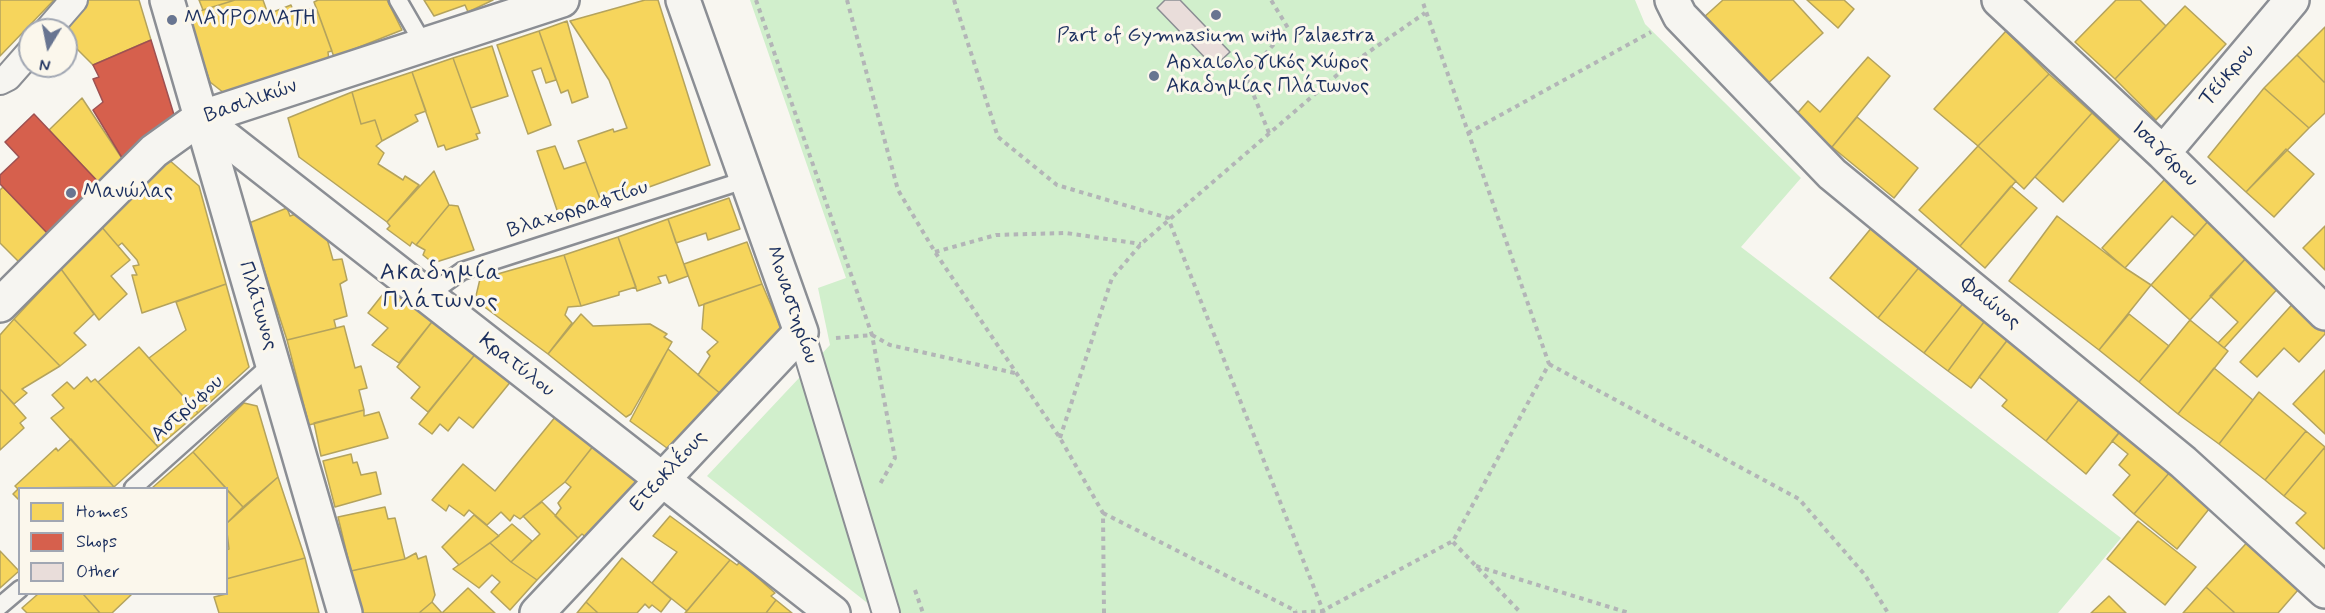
<!DOCTYPE html>
<meta charset="utf-8">
<style>
body{margin:0}
#map{position:relative;width:2325px;height:613px;overflow:hidden;background:#f8f6f0;font-family:Mynerve,sans-serif}
canvas{display:block}
.legend{position:absolute;left:18px;top:487px;width:210px;height:108px;box-sizing:border-box;background:#fbf7ec;border:2px solid #a1a7b3;margin:0;padding:8px 10px;list-style:none;font-size:18px;color:#1b2f5e}
.legend li{display:flex;align-items:center;gap:12px;height:30px}
.legend b{width:30px;border:2px solid #a1a7b3}
.north{position:absolute;left:18px;top:18px;width:60px;height:60px;box-sizing:border-box;background:#fbf7ec;border:2px solid #a1a7b3;border-radius:50%;rotate:190deg;font-size:16px;font-weight:700;line-height:24px;text-align:center;color:#1b2f5e}
.north::after{content:'';display:block;margin:auto;width:21px;height:27px;background:#687591;clip-path:polygon(50% 0,100% 100%,50% 72%,0 100%)}
</style>
<div id="map">
<canvas width="2325" height="613"></canvas>
<ul class="legend">
<li><b style="height:16px;background:#f6d55c"></b>Homes</li>
<li><b style="height:16px;background:#d6604d"></b>Shops</li>
<li><b style="height:16px;background:#e9ddda"></b>Other</li>
</ul>
<div class="north">N</div>
</div>
<script>
const context = document.querySelector('canvas').getContext('2d');
context.lineJoin = 'round';
function paint(path, color) {
  context.fillStyle = color;
  context.fill(path, 'evenodd');
}
function strokePath(path, color, width, dash) {
  context.strokeStyle = color;
  context.lineWidth = width;
  context.lineCap = dash ? 'butt' : 'round';
  context.setLineDash(dash || []);
  context.stroke(path);
}
function drawText(font, color, halo, rows, align = 'center') {
  context.font = font + ' Mynerve,sans-serif';
  context.lineWidth = 6;
  context.setLineDash([]);
  context.textBaseline = 'middle';
  context.strokeStyle = halo;
  context.fillStyle = color;
  for (const [text, x, y, turn = 0] of rows) {
    context.save();
    context.translate(x, y);
    context.rotate((+turn || 0) * Math.PI / 180);
    context.textAlign = isNaN(turn) ? turn : align;
    if (halo) context.strokeText(text, 0, 0);
    context.fillText(text, 0, 0);
    context.restore();
  }
}
const green = new Path2D(`
 M750 0H1635L1645 24 1801 178 1741 247 2121 538 2058 613H880L707 476 830 345 818 288 846 278Z`);
const homes = new Path2D(`
 M0 0H54L0 56Z
 M88 0H139L151 40 93 65 66 38 65 30Z
 M199 0H235L203 10Z
 M235 0H263L268 14 291 5 295 15 316 7 332 51 328 52 329 61 224 93 210 82 187 15Z
 M318 0H387L402 30 334 57 314 2Z
 M424 0H493L468 12 465 5 434 16Z
 M645 0H658L710 165 602 204 578 141 613 129 614 132 627 128 609 80 570 21Z
 M1723 0H1793L1823 33 1765 86 1703 18Z
 M1807 0H1844L1854 9 1838 28Z
 M2116 0H2140L2166 26 2115 79 2075 42Z
 M2185 6 2226 44 2156 120 2115 79Z
 M567 21 588 97 572 103 568 90 561 93 539 31Z
 M2325 27V83L2297 55Z
 M539 31 556 80 546 83 541 68 532 71 551 125 528 134 497 45Z
 M2006 31 2049 74 1978 146 1934 109Z
 M492 46 508 96 471 108 453 58Z
 M2297 55 2325 83V113L2309 128 2264 88Z
 M1868 57 1890 76 1832 147 1794 117 1808 101 1820 112Z
 M453 58 480 133 476 134 478 139 446 150 444 145 438 147 412 72Z
 M412 72 426 111 415 115 418 121 382 141 375 120 361 124 352 92Z
 M2049 74 2092 113 2024 189 1978 146Z
 M2264 88 2309 128 2246 192 2208 157Z
 M352 92 361 124 375 120 382 141 376 146 384 153 378 164 403 180 405 176 419 185 387 222 299 157 288 118Z
 M82 98 127 166 103 187 49 130Z
 M2092 113 2120 139 2063 202 2035 177Z
 M1857 117 1918 168 1894 198 1832 147Z
 M555 146 564 169 586 162 602 204 560 219 537 151Z
 M1978 146 2016 181 1960 246 1919 210Z
 M2286 149 2314 174 2274 217 2246 192Z
 M168 159 199 186 226 284 142 313 132 275H137L133 266 139 265 137 260 122 243 118 246 100 225Z
 M434 171 449 205 416 245 412 242 410 246 387 229 390 226 387 222Z
 M2165 179 2210 219 2195 236 2172 216 2125 268 2102 248Z
 M2011 186 2037 208 1985 268 1960 246Z
 M3 187 51 237 21 264 0 243V190Z
 M729 198 740 229 708 240 706 233 676 243 668 219Z
 M449 205 458 206 474 250 433 263 423 255 425 250 416 245Z
 M287 208 290 216 301 212 322 221 333 260 342 259 347 280 340 284 347 316 334 320 336 328 287 340 249 223Z
 M2057 216 2125 268 2151 285 2099 350 2009 281Z
 M668 219 688 276 669 283 666 275 658 277 661 283 637 291 618 237Z
 M2210 219 2248 256 2190 320 2151 285Z
 M100 225 130 260 111 276 127 294 99 320 61 269Z
 M1873 226 1921 265 1878 318 1830 278Z
 M2325 226V270L2303 248Z
 M618 237 636 287 619 292V295L581 306 564 255Z
 M747 242 762 284 699 306 684 264Z
 M564 255 581 306 568 307 565 315 572 323 548 354 475 300 480 279Z
 M2248 256 2281 285 2224 348 2218 343 2238 322 2210 296Z
 M1921 265 1965 301 1924 353 1878 318Z
 M61 269 94 314 74 333 86 345 60 366 14 319Z
 M226 284 249 367 198 413 149 358 186 330 176 302Z
 M391 284 435 318 399 363 372 345 388 328 368 313Z
 M762 284 783 333 722 395 698 375 710 356 707 352 718 342 702 329 704 304Z
 M2298 298 2325 322V334L2299 362 2284 348 2257 377 2240 362Z
 M1965 301 1992 311 1948 371 1924 353Z
 M1992 311 2012 334 1971 388 1948 371Z
 M581 314 593 326 650 324 667 334 664 337 672 342 631 414 626 417 548 354Z
 M2129 314 2169 346 2139 382 2099 350Z
 M435 318 477 352 428 412 411 398 420 387 397 367Z
 M14 319 60 366 22 389 27 393 14 404 0 389V335Z
 M2190 320 2228 351 2178 414 2139 382Z
 M344 326 355 368 361 366 367 388 359 390 364 410 309 425 287 340Z
 M2012 334 2085 392 2046 441 2002 406 2007 400 1979 377Z
 M139 347 198 413 158 447 98 382Z
 M668 349 722 395 671 451 630 421Z
 M477 352 512 380 473 428 459 417 448 431 440 424 432 434 419 424Z
 M2214 368 2253 400 2219 444 2178 414Z
 M2325 370V434L2293 404Z
 M87 377 91 382 95 379 158 447 114 487 51 418 64 408 52 395 67 382 74 389Z
 M0 389 26 418 20 423 24 428 0 450Z
 M2085 392 2127 423 2086 474 2046 441Z
 M2259 392 2306 431 2265 480 2219 444Z
 M244 403 257 406 278 477 243 507 193 452Z
 M364 410V416L379 412 388 438 321 456 314 423Z
 M556 416 594 445 565 482 520 519 514 515 510 521 501 512 487 525 469 510 464 516 449 505 446 511 432 500 463 464 495 491Z
 M2127 423 2176 465 2134 514 2113 495 2130 475 2119 465 2128 454 2112 441Z
 M2306 431 2325 447 2284 496 2265 480Z
 M71 439 114 487 20 488V501L13 494 18 489 15 486 56 448 58 451Z
 M594 445 641 479 588 539 582 534 578 538 555 516 561 508 558 503 571 487 565 482Z
 M2325 447V547L2324 549 2296 523 2306 513 2284 496Z
 M193 452 226 488H152Z
 M351 454 353 463 357 462 361 475 376 472 381 494 335 507 323 461Z
 M2176 465 2217 499 2177 549 2134 514Z
 M278 477 305 558 226 579V550L229 549 226 524Z
 M226 489 243 507 226 524Z
 M542 502 578 538 537 580 511 562 540 534 523 516Z
 M385 507 388 519 395 518 405 559 351 571 338 517Z
 M474 515 499 536 459 565 442 547Z
 M670 516 730 560 687 611 652 583 677 552 653 536Z
 M2138 521 2196 567 2165 605 2107 559Z
 M512 524 532 541 511 562 490 543Z
 M2253 536 2291 570 2284 577 2298 590 2278 613H2235L2206 587Z
 M490 543 511 562 537 580 510 610 491 592 500 582 492 575 479 588 453 569Z
 M0 551 19 571 0 588Z
 M416 553 418 559 426 556 435 595 432 602 419 613H360L351 571 405 559Z
 M305 558 319 613H219L214 597 226 594V579Z
 M622 558 671 599 661 612 652 605 649 608 645 604 637 613H598L586 602Z
 M730 560 737 565 740 562 775 593 771 596 776 600 766 613H685Z
 M2206 587 2235 613H2183Z
 M468 588 495 613H419L432 602 442 613Z
 M38 594H83L100 613H27L22 608Z
 M83 594H132L112 613H100Z
 M2109 596 2126 613H2091Z
 M776 600 792 613H766Z
 M586 602 598 613H577Z`);
const shops = new Path2D(`
 M151 40 175 118 127 166 93 110 103 102 93 79 99 77 93 65Z
 M34 114 103 187 51 237 0 184V175L19 157 5 142Z`);
const building = new Path2D(`
 M1165 0H1180L1230 52 1214 67 1157 8Z`);
const path = new Path2D(`
 M756 0 872 335 895 458 880 484
 M847 0 898 190 935 252 1060 438 1103 513 1104 613
 M954 0 998 137 1057 185 1168 218 1324 613
 M1269 133 1246 76 1288 28 1271 0
 M1468 133 1651 32
 M935 252 996 235 1066 233 1141 244
 M836 338 872 335 890 345 1015 373
 M1549 364 1799 499 1865 575 1888 613
 M1060 438 1112 278 1141 244 1344 69 1425 13
 M1103 513 1296 611
 M1453 542 1521 613
 M1476 566 1629 613
 M915 590 923 613
 M1293 613 1322 611 1453 541 1549 364 1422 0`);
const service = new Path2D(`
 M398 0 424 45
 M427 296 462 271 748 179
 M133 488 274 362
 M0 606 20 589`);
const pedestrian = new Path2D(`
 M48 30 74 0
 M0 81 8 77 30 52
 M801 332 886 613`);
const minor = new Path2D(`
 M1672 0 1680 16 1832 174 2183 462 2325 591
 M1999 0 2163 153 2325 313
 M200 118 833 613
 M2163 153 2292 0
 M0 305 154 151 200 118 562 0
 M537 613 801 332 683 0`);
const tertiary = new Path2D(`
 M167 0 345 613`);
const markers = [
 [1216,15,6,"#687591"],
 [172,20,6,"#687591"],
 [1154,76,6,"#687591"],
 [71,193,6,"#687591"]
];
const poiNames = [
 ["ΜΑΥΡΟΜΑΤΗ",184,20],
 ["Part of Gymnasium with Palaestra",1216,37,"center"],
 ["Αρχαιολογικός Χώρος",1166,64],
 ["Ακαδημίας Πλάτωνος",1166,88],
 ["Μανώλας",83,193]
];
const streetNames = [
 ["Τεύκρου",2228,76,-50],
 ["Βασιλικών",251,102,-19],
 ["Ισαγόρου",2164,155,44],
 ["Βλαχορραφτίου",578,210,-18],
 ["Φαώνος",1990,304,39],
 ["Μοναστηρίου",791,305,71],
 ["Πλάτωνος",257,306,73],
 ["Κρατύλου",516,366,38],
 ["Αστρύφου",188,409,-42],
 ["Ετεοκλέους",669,472,-47]
];
const quarterNames = [
 ["Ακαδημία",441,274],
 ["Πλάτωνος",441,302]
];
paint(green, '#d1efcc');
paint(homes, '#f6d55c');
strokePath(homes, '#b4a35d', 1.5);
paint(shops, '#d6604d');
strokePath(shops, '#9e5152', 1.5);
paint(building, '#e9ddda');
strokePath(building, '#8b8e94', 1.5);
strokePath(service, '#8b8e94', 21);
strokePath(pedestrian, '#8b8e94', 30);
strokePath(minor, '#8b8e94', 38);
strokePath(tertiary, '#8b8e94', 38);
strokePath(path, '#b3b5b7', 4, [4.5, 4.5]);
strokePath(service, '#f6f5f1', 16);
strokePath(pedestrian, '#f6f5f1', 26);
strokePath(minor, '#f6f5f1', 33);
strokePath(tertiary, '#f6f5f1', 33);
for (const [x, y, r, color] of markers) {
  const dot = new Path2D();
  dot.arc(x, y, r, 0, 2 * Math.PI);
  context.fillStyle = color;
  context.fill(dot);
  strokePath(dot, '#fbf7ec', 2);
}
drawText('21px', '#1b2f5e', '#fbf7ec', poiNames, 'left');
drawText('21px', '#1b2f5e', '#fbf7ec', streetNames);
context.letterSpacing = '1.5px';
drawText('24px', '#1b2f5e', '#fbf7ec', quarterNames);
context.letterSpacing = '0px';
</script>
